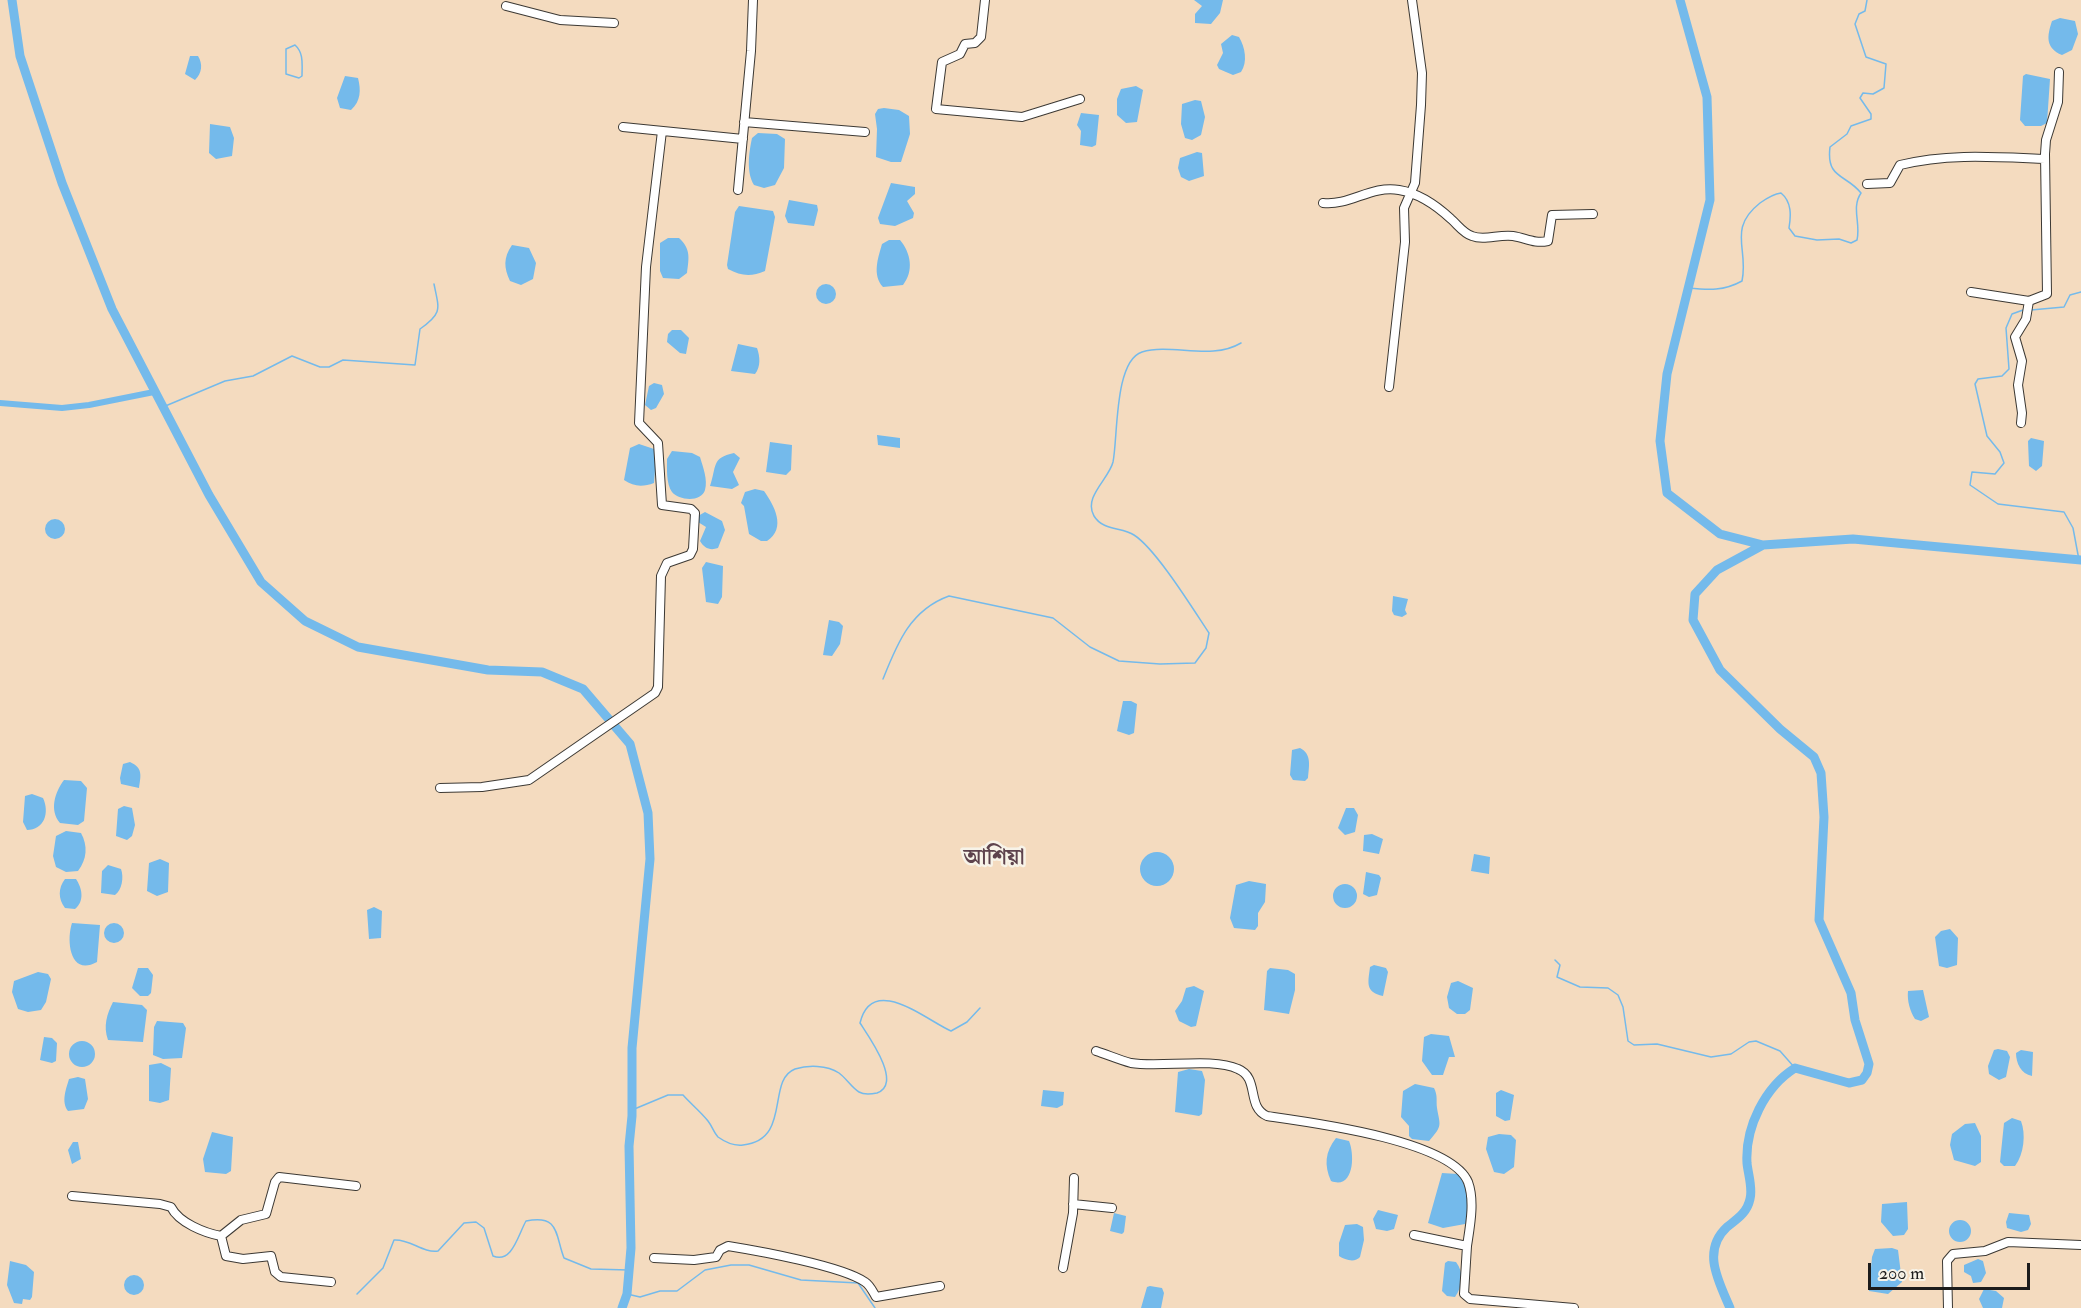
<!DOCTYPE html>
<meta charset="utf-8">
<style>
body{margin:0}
#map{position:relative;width:2081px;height:1308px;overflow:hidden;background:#f4dbbf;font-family:"IM FELL Double Pica",serif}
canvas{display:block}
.scale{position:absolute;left:1868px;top:1263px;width:162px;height:27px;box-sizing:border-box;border:3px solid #1c1c1c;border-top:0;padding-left:8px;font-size:18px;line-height:21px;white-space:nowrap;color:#1c1c1c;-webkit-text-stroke:4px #f7f3e8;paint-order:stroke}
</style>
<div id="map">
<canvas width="2081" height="1308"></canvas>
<div class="scale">200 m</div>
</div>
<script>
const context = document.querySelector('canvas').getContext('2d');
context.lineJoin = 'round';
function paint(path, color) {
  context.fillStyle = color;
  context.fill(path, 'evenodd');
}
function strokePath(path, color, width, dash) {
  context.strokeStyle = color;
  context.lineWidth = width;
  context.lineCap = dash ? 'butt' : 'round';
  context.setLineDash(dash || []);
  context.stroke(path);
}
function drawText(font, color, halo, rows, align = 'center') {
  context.font = font + ' "IM FELL Double Pica","Noto Serif Bengali",serif';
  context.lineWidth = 5;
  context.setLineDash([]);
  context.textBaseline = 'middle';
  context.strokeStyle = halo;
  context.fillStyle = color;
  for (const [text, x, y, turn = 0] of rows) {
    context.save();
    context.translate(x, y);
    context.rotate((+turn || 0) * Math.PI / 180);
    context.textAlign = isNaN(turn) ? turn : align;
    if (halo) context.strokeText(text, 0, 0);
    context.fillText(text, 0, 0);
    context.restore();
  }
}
const water = new Path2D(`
 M1194 0H1223L1220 13 1211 24 1195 23V14L1202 6Z
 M2060 18 2075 21 2078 34 2072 50 2062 55C2045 48 2047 36 2052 21Z
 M1232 35 1239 37C1245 47 1248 62 1241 72L1233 75 1219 69 1217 65 1223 53 1221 44Z
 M190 56H198C203 64 202 73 195 80L185 74Z
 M2026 74 2050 79 2047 123 2041 126H2025L2020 120 2023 76Z
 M345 76 358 78C361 90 361 101 351 110L340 108 337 98Z
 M1136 86 1143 90 1137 122 1126 123 1117 115V99L1121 89Z
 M1195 100 1201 101 1205 117 1201 135 1192 140 1185 138 1181 124 1182 104Z
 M884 108 899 110 909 116 910 134 901 162H891L876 157 877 129 875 114 878 109Z
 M1081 113 1099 115 1096 145 1092 147 1080 145 1081 131 1077 125Z
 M210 124 230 127 234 138 232 156 216 159 209 153Z
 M758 133 777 134 785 139 784 168 775 185 764 188 754 185C746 172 749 152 752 138Z
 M1197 152 1202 153 1204 176 1189 181 1181 177 1178 168 1180 158Z
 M891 183 915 187V194L907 201 914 213 913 218 895 226 880 224 878 218Z
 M789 200 817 205 818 210 814 226 788 223 785 216Z
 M739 206 773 211 775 217 765 271C751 277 741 276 728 269L727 265 735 212Z
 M668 238H679C691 249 689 258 687 273L679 279 663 278 660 271V243Z
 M889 240H900C911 253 914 271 903 285L883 287C872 275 878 258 882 244Z
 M512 245 529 248 536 263 533 279 521 285 510 281C504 268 503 258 512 245Z
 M816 294a10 10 0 1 1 20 0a10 10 0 1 1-20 0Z
 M672 330H681L689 338 686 354 680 353 667 342 668 334Z
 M738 344 757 348C760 356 761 367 755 374L731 371Z
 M654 383 662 385 664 394 656 408 651 410 645 405 649 386Z
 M877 435 900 438V448L878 445Z
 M2031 438 2044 441 2042 466 2036 471 2029 466 2028 441Z
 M770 442 792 445 791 470 786 475 766 472Z
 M639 444 654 449 656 458 654 483C643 487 634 487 624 480L630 448Z
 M672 451 692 453 700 457C703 467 708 480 705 490 701 503 678 500 672 492 666 484 667 468 667 459Z
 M734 453 740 458 733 472 739 485 732 489 710 486C717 466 711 458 734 453Z
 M755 489 764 491C774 505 787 528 767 541H761L749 534 744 506 741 503 745 492Z
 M705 512 722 521 725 530 718 548C710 551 704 548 700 541L706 527 698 522V516Z
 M45 529a10 10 0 1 1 20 0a10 10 0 1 1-20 0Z
 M706 562 723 566 722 597 718 604 706 602 702 568Z
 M1393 596 1408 599 1405 610 1407 614 1402 617 1394 615 1392 611Z
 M829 620 839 622 843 626 840 644 832 656 823 655Z
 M1123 701H1131L1137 704 1134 733 1129 735 1117 731Z
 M1300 748C1312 754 1309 766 1308 778L1305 781 1293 780 1290 775 1292 750Z
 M130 762C143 768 141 775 139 788L121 784 120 778 123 764Z
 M64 780 81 781 87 788 84 821 78 825 60 823C49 810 55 792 64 780Z
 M32 794 43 798C50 813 44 830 27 830L23 822 25 796Z
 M124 806 132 808 135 825 132 836 127 840 116 836 118 809Z
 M1346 808H1354L1358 815 1355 832 1345 835 1338 828Z
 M66 831 81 833C88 846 87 859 78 871L66 872 56 867 53 856 56 836Z
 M1372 834 1383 839 1379 854 1363 851 1364 835Z
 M1140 869a17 17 0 1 1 34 0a17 17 0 1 1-34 0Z
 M1474 854 1490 857 1489 874 1471 871Z
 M160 859 169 863 168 892 157 896 147 891 149 863Z
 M108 865 121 869C124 877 122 890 115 895L101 893 102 871Z
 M1366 872 1379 875 1381 878 1377 895 1369 897 1363 894Z
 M65 879H76C82 888 85 901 75 909L65 908C58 899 58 888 65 879Z
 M1249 881 1266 884 1265 902 1258 913V926L1255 930 1234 928 1230 918 1236 885Z
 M1333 896a12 12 0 1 1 24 0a12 12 0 1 1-24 0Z
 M374 907 382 911 381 938 369 939 367 910Z
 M104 933a10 10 0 1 1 20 0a10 10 0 1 1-20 0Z
 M72 923 100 925 97 962C70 977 66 941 72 923Z
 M1950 929 1958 938 1957 965 1947 968 1939 966 1935 937 1941 931Z
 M1374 965 1386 968 1388 972 1383 996C1365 992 1368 983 1370 967Z
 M138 968H148L153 975 151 993 148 996H140L132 988Z
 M1270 968 1288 970 1295 974V990L1289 1014 1264 1010 1267 971Z
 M38 972 48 974 51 979 46 1002 41 1010 28 1012 18 1009 12 992 14 981Z
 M1458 981 1473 988 1470 1010 1465 1014H1457L1449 1008 1447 997 1451 983Z
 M1194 986 1204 991 1196 1026 1191 1027 1179 1021 1175 1011 1182 1001 1186 988Z
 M1923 990 1929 1017 1921 1021 1915 1019C1910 1011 1907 1001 1908 991Z
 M113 1002 142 1005 147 1010 143 1042 108 1040C103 1026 107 1014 113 1002Z
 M157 1021 183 1023 186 1028 182 1058 163 1059 153 1055 154 1027Z
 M1431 1034 1449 1036 1455 1057H1449L1443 1075H1432L1422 1061 1424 1037Z
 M44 1037 52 1038 57 1043 56 1061 52 1063 40 1060Z
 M69 1054a13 13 0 1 1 26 0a13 13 0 1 1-26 0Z
 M1998 1049 2007 1051 2010 1057 2006 1077 1999 1080 1989 1074 1988 1066 1994 1050Z
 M2021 1050 2033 1052 2032 1076C2021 1074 2016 1063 2016 1053Z
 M161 1063 171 1068 169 1100 160 1103 149 1101V1065Z
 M1189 1069 1202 1071 1205 1080 1202 1114 1199 1116 1175 1112 1178 1072Z
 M78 1077 85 1079 88 1099 84 1109 68 1111C61 1102 66 1089 69 1079Z
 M1415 1084 1434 1088C1438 1096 1436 1100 1437 1108 1440 1126 1443 1125 1429 1141L1412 1139 1409 1136V1126L1401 1117 1403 1091Z
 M1043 1090 1064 1092 1063 1105 1057 1108 1041 1106Z
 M1501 1090 1514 1095 1510 1120 1505 1121 1496 1116V1093Z
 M2012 1118 2021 1121C2026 1134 2024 1154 2015 1166H2004L2000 1162 2004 1123Z
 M1975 1123 1981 1136V1162L1975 1166 1954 1160 1950 1145 1952 1134 1965 1124Z
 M212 1132 233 1137 231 1171 226 1174 205 1172 203 1159Z
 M1499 1134 1511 1135 1516 1140 1514 1167 1504 1174 1494 1172 1486 1149 1488 1137Z
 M1336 1138 1349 1141C1355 1155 1354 1190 1331 1181 1324 1165 1325 1152 1336 1138Z
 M73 1142H78L81 1159 72 1164 68 1150Z
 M1442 1173 1458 1174C1468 1186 1473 1210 1465 1224L1443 1228 1428 1223Z
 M1907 1202 1908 1229 1904 1235 1893 1236 1881 1222 1882 1204Z
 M1378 1210 1398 1215 1394 1229 1387 1231 1376 1229 1373 1219Z
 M1114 1213 1126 1216 1124 1232 1122 1234 1110 1231Z
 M2009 1213 2029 1215 2031 1224 2028 1230 2021 1232 2007 1228 2006 1222Z
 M1949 1231a11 11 0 1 1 22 0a11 11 0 1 1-22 0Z
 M1357 1224 1363 1227 1364 1240 1360 1257C1355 1263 1345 1260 1339 1256V1243L1345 1225Z
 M1892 1248 1898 1250 1902 1282 1888 1294 1869 1291 1872 1257 1875 1249Z
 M1978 1259 1983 1261 1986 1273 1981 1282 1973 1283 1971 1276 1964 1272V1265Z
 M10 1261 26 1265 34 1272 32 1297 30 1300 23 1299 22 1304 14 1303 7 1285Z
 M1448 1261 1456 1262C1464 1272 1463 1286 1455 1297L1447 1296 1442 1291 1445 1263Z
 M124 1285a10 10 0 1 1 20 0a10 10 0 1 1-20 0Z
 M1150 1286 1162 1288 1164 1293 1161 1308H1141L1147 1287Z
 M1984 1289 1996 1291 2004 1298 2002 1308H1983L1979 1299Z`);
const stream = new Path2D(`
 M295 45C304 53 302 65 302 76L299 78 286 74V49Z
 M1688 288C1709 290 1724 291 1742 281 1749 249 1727 229 1760 203 1767 198 1773 194 1781 193 1792 202 1791 216 1789 228L1795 236 1817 240 1839 239 1851 243 1857 240C1861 223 1851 208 1861 193 1846 174 1826 179 1830 147L1847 134 1851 126 1871 119V114L1860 98 1863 93 1873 94 1884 88 1886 64 1866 57 1855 24 1859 14 1865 11 1867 0
 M2023 310 2012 314 2006 328 2009 369 2002 376 1978 379 1975 384 1987 436 2000 452 2004 463 1995 474 1972 472 1970 485 1998 504 2064 512 2073 528 2079 560
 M2031 310 2064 307 2070 295 2081 292
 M163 407 225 381 253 376 292 356 320 367H329L343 360 415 365 420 329C443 313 439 309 434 284
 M883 679C897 644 910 610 949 596L1053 618 1090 647 1119 661 1160 664 1195 663 1206 648 1209 633C1193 609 1156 549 1134 535 1122 527 1103 531 1094 516 1083 497 1109 479 1113 462 1118 438 1114 361 1142 352 1172 343 1211 361 1241 343
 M1555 960 1560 965 1557 977 1580 987 1608 988 1618 995 1623 1007 1628 1041 1634 1045 1657 1044 1711 1057 1731 1054 1749 1042 1756 1041 1780 1051 1795 1068
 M632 1110 668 1095H683C691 1104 701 1112 708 1121 712 1126 714 1133 718 1137 725 1142 735 1146 743 1145 792 1140 766 1080 795 1069 808 1065 827 1065 839 1073 846 1078 852 1088 859 1092 864 1095 872 1094 877 1093 903 1084 869 1037 860 1023 872 973 926 1020 951 1031L967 1022 980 1008
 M357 1294 383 1268 394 1240C411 1239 422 1253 438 1251L464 1223 476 1222 484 1228 493 1256C512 1264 518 1235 526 1221 560 1214 555 1235 564 1258L591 1269 629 1270
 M627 1294 640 1297 660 1291H677L705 1270 731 1265H749L801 1280 858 1283 875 1308`);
const canal = new Path2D(`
 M0 403 62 408 89 405 154 392`);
const river = new Path2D(`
 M12 0 20 56 62 183 112 309 209 495 261 582 305 621 358 647 488 670 542 672 583 689 630 744 648 813 650 859 632 1048V1116L629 1146 631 1248 627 1294 622 1308
 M1680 0 1707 97 1710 200 1667 374 1660 441 1667 493 1720 534 1763 545 1853 539 2081 560
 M1730 1308C1719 1282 1701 1251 1727 1227 1737 1219 1747 1213 1750 1199 1753 1188 1748 1174 1747 1163 1745 1127 1765 1087 1795 1068L1849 1083 1862 1080 1867 1073 1869 1064 1855 1020 1851 993 1819 920 1824 817 1821 773 1814 757 1780 729 1720 670 1693 620 1695 594 1717 570 1763 545`);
const minor = new Path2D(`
 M985 0 981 37 975 43 965 44 960 54 942 62 936 109 1022 117 1080 99
 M506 6 560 20 614 23
 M744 122 865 132
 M623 127 743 139
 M1867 184 1890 183 1900 165C1948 153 1996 157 2045 159
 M738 190 751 51 753 0
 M1323 203C1350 206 1371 185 1399 190 1418 193 1437 206 1451 219 1458 225 1463 233 1472 236 1484 241 1499 234 1513 236 1526 238 1534 244 1548 241L1552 215 1593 214
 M1971 292 2029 301 2047 294 2045 154 2046 140 2058 102 2059 72
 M1389 387 1405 242 1404 208 1415 183 1421 105 1422 73 1412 0
 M2021 423 2022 413 2018 385 2022 361 2015 337 2026 319 2029 301
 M440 788 482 787 529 780 655 693 658 687 661 576 667 563 690 555 693 549 695 513 691 509 662 505 658 443 639 423 646 267 662 131
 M1096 1051C1108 1055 1120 1060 1131 1063 1161 1068 1212 1057 1238 1069 1260 1078 1246 1107 1267 1116 1309 1122 1451 1140 1468 1182 1475 1201 1470 1226 1467 1246
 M72 1196 160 1204 171 1207C179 1223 205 1233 221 1236L241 1220 266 1214 275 1182 279 1177 356 1186
 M1073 1204 1112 1208
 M1414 1235 1467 1246 1464 1294 1470 1299 1574 1308
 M221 1236 226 1256 243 1259 271 1256 275 1272 281 1277 331 1282
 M654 1258 694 1260 716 1257 720 1250 728 1246C759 1251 842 1266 865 1282 870 1285 873 1292 876 1297L940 1286
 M1063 1268 1073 1213 1074 1178
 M1948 1308 1947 1261 1953 1254 1985 1251 2008 1242 2081 1245`);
const quarterNames = [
 ["আশিয়া",994,859]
];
paint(water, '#74baeb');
strokePath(stream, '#74baeb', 1.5);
strokePath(canal, '#74baeb', 6);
strokePath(river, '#74baeb', 9);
strokePath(minor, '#3c3934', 10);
strokePath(minor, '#fff', 8);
drawText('bold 22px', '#5e434d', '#f7f3e8', quarterNames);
</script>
